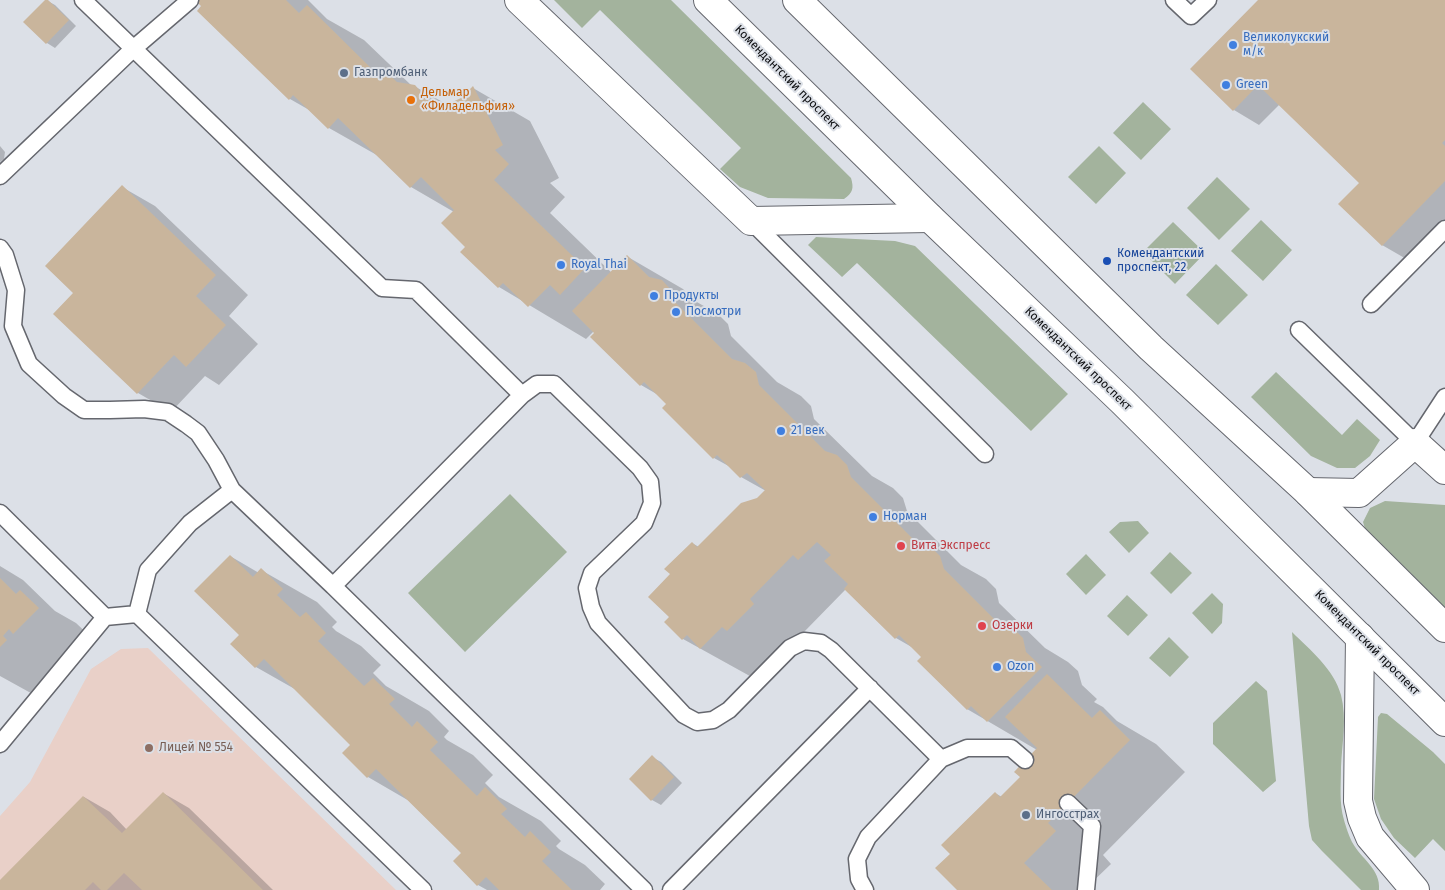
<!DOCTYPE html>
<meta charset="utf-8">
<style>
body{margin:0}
canvas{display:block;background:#dce0e7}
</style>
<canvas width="1445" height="890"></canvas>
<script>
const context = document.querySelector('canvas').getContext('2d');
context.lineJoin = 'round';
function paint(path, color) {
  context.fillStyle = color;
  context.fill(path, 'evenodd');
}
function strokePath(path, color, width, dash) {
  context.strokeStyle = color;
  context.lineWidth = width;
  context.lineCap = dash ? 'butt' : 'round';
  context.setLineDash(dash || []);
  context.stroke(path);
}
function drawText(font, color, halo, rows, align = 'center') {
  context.font = font + ' "Fira Sans",sans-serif';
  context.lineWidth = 4;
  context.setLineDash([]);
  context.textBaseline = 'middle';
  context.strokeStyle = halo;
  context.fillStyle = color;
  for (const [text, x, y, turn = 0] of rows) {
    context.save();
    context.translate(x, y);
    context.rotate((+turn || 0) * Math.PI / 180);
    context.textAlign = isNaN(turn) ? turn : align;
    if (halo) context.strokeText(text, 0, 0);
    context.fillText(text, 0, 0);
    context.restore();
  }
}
const education = new Path2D(`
 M148 648 396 890H0V816L30 782 91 669 121 649Z`);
const green = new Path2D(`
 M554 0H671L851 178C854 188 853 193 844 199L768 198 740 187 720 169 741 148 600 10 582 28Z
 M1143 102 1171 129 1141 160 1113 133Z
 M1099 146 1126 173 1096 204 1068 177Z
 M1217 177 1250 209 1219 240 1187 208Z
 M1261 220 1292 250 1263 281 1231 251Z
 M1173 222 1205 253 1175 284 1143 252Z
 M816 237 895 241 915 246 1068 394 1031 431 857 263 842 277 808 245Z
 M1216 264 1248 295 1218 325 1186 295Z
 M1276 372 1342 435 1357 419 1380 440 1370 456 1355 468H1337L1311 456 1251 397Z
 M510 494 567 552 465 652 408 593Z
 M1385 501 1445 505V611L1367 535 1363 522 1370 508Z
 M1138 521 1149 533 1129 553 1109 532 1120 522Z
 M1170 552 1192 573 1171 594 1150 573Z
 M1086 554 1106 575 1086 595 1066 574Z
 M1212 593 1223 604 1222 623 1212 634 1192 613Z
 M1127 595 1148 615 1128 636 1107 616Z
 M1292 632C1310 650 1334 669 1341 695 1347 718 1342 744 1341 767 1341 786 1339 803 1344 820 1346 827 1349 836 1352 842 1361 859 1381 869 1379 890H1361L1322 851 1312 840 1309 826Z
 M1169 637 1189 657 1170 677 1149 658Z
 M1256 681 1267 691 1276 781 1263 792 1213 744V723Z
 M1381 713 1387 714 1433 752 1445 764V851L1433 839 1415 858 1394 838 1381 819 1374 799 1378 717Z`);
const shadow = new Path2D(`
 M46 0 55 5 76 26 55 48 47 43Z
 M193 0H308L327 19 364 40 411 85 414 86 448 105 462 99 473 88 530 121 559 178 550 183 565 197 550 213 612 273 628 257 683 289 695 301 718 314 728 324 731 336 777 382 801 396 811 406 814 419 872 476 893 488 903 498 907 511 961 565 986 579 996 589 999 603 1045 648 1068 662 1078 671 1082 685 1097 699 1094 702 1103 707 1117 721 1156 744 1185 772 1103 855 1111 864 1084 890H959L952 854 995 793 1002 797 1022 777 1037 750 967 709 915 649 896 638 846 589 804 632 809 636 757 680 683 639 670 617 672 574 692 543 699 547 766 491 741 477 734 469 714 458 668 404 660 396 641 385 594 331 586 339 499 287 462 252 467 246 454 212 411 187 382 158 329 128 311 111 290 99 203 6Z
 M1260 0H1445V222L1408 260 1382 245 1361 183 1280 104 1259 125 1234 110Z
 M0 146 5 152 4 159 0 162Z
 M122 187 155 206 248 295 229 316 258 344 219 385 205 376 171 412 138 393 55 314 75 293Z
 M230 556 259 573 261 570 317 602 337 622 332 627 336 631 361 646 381 665 373 673 386 686 429 711 449 731 444 737 447 740 473 755 493 775 485 783 499 797 541 821 561 841 556 846 559 849 585 865 605 884 600 890H487L478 885 454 861 463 853 411 802 368 777 352 745 300 692 256 667 232 644 240 635Z
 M0 566 23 580 55 611 76 623 94 640 38 697 0 676Z
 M652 757 661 762 682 783 661 805 652 800Z
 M163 793 189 808 273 890H0V882L84 797 110 812 127 830Z`);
const building = new Path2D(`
 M45 0H48L69 20 46 44 23 22Z
 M195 0H286L299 13 307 5 379 76 384 70 397 82 415 85 429 101 446 105 461 98 473 86 503 145 495 150 509 164 494 180 585 268 560 295 550 285 528 307 503 283 498 288 460 252 465 247 441 223 454 210 421 177 410 188 338 118 328 129 293 95 289 100 197 11 201 6Z
 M1258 0H1445V140L1442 143 1445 146V181L1382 246 1338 204 1359 183 1258 85 1233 111 1190 69Z
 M122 185 216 275 196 296 226 325 186 367 174 355 137 394 53 314 73 293 45 266Z
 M627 255 649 277 662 280 672 291 676 303 732 359 745 363 756 372 759 385 825 451 837 455 847 465 851 477 917 543 930 546 940 556 944 569 1000 625 1013 628 1023 638 1026 652 1042 667 987 722 971 706 967 710 917 661 921 657 899 635 895 639 844 589 848 584 824 561 831 555 817 542 798 560 793 555 750 599 754 604 727 631 722 627 700 649 687 635 682 640 664 622 669 617 648 597 670 574 664 569 692 542 697 547 741 503 757 498 765 490 747 473 740 478 717 455 713 459 662 408 666 404 644 382 640 386 590 337 594 333 572 311Z
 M230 555 253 577 261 568 283 589 277 595 300 617 306 612 326 633 318 641 364 686 373 678 395 699 389 704 412 727 417 721 438 742 430 750 477 796 485 787 507 809 501 814 525 837 530 831 551 852 542 861 572 890H499L486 877 477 886 453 861 461 853 376 769 367 778 342 753 350 745 264 659 255 668 230 644 239 635 194 591Z
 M0 578 16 594 20 590 39 608 13 634 9 629 3 636 7 640 0 647Z
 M1047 674 1092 718 1100 710 1130 740 1048 823 1056 831 1024 863 1052 890H957L935 868 950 854 941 845 995 792 1000 797 1020 777 1014 772 1037 748 1005 717Z
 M652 755 674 777 651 801 629 779Z
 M163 792 263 890H142L124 873 107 890H101L93 882 85 890H0V880L83 796 122 833Z`);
const lane = new Path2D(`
 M83 0 382 288 416 290 522 395 333 586 644 890
 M1174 0 1191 16 1208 0
 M0 176 133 49 190 0
 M751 221 985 454
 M0 248 5 255 16 290 13 326 29 364 64 396 84 410H110L144 409 168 412 186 424 198 433 216 460 232 490
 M1371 304 1445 229
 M1299 330 1415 443 1445 397
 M522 395 537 384H554L640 468 650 482 652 503 644 523 592 573 587 588 591 607 598 623 684 715 697 722 713 720 729 710 790 648 804 641 821 643 831 650 941 759 967 748H1011L1025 760
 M0 513 105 617
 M137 614 423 890
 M0 744 105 617 137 614 148 570 190 523 232 490 333 586
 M1068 803 1092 826 1086 890
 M671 890 870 688
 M865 890 859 879 857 859 868 837 941 759`);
const street = new Path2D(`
 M519 0 751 221 930 218
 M1308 492 1359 493 1415 443 1445 470
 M1360 637 1358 801 1362 818 1370 837 1415 890`);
const secondary = new Path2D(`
 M708 0 930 218 1122 401 1445 722
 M797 0 1151 348 1308 492 1445 628`);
const markers = [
 [1233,45,5,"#3f7fe0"],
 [344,73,5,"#5c6f8a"],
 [1226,85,5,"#3f7fe0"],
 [411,100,5,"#e8710a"],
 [1107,261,5,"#1a4fb4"],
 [561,265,5,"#3f7fe0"],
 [654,296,5,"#3f7fe0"],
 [676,312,5,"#3f7fe0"],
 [781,431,5,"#3f7fe0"],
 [873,517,5,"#3f7fe0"],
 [901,546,5,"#e0444e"],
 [982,626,5,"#e0444e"],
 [997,667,5,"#3f7fe0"],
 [149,748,5,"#8d6e63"],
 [1026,815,5,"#5c6f8a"]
];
const shopNames = [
 ["Великолукский",1243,38],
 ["м/к",1243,52],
 ["Green",1236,85],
 ["Royal Thai",571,265],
 ["Продукты",664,296],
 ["Посмотри",686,312],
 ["21 век",791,431],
 ["Норман",883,517],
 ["Ozon",1007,667]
];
const serviceNames = [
 ["Газпромбанк",354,73],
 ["Ингосстрах",1036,815]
];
const streetNames = [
 ["Комендантский проспект",787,78,45],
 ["Комендантский проспект",1078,359,44],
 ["Комендантский проспект",1367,643,45]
];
const foodNames = [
 ["Дельмар",421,93],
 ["«Филадельфия»",421,107]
];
const transitNames = [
 ["Комендантский",1117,254],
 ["проспект, 22",1117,268]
];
const healthNames = [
 ["Вита Экспресс",911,546],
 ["Озерки",992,626]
];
const educationNames = [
 ["Лицей № 554",159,748]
];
paint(education, '#e9d0c8');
paint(green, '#a3b39d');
paint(shadow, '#0003');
paint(building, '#c9b59c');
strokePath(lane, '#65676e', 19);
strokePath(street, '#65676e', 30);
strokePath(secondary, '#65676e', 30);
strokePath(lane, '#fff', 16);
strokePath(street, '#fff', 28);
strokePath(secondary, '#fff', 28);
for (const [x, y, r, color] of markers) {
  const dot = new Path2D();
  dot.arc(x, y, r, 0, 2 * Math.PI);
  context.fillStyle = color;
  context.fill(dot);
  strokePath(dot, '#dce0e7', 2);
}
drawText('12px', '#366cbe', '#dce0e7', shopNames, 'left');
drawText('12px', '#4e5e75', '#dce0e7', serviceNames, 'left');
drawText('12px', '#0d0e11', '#dce0e7', streetNames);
drawText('12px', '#c56008', '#dce0e7', foodNames, 'left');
drawText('12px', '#164399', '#dce0e7', transitNames, 'left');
drawText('12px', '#be3a42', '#dce0e7', healthNames, 'left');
drawText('12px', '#785e54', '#dce0e7', educationNames, 'left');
</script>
